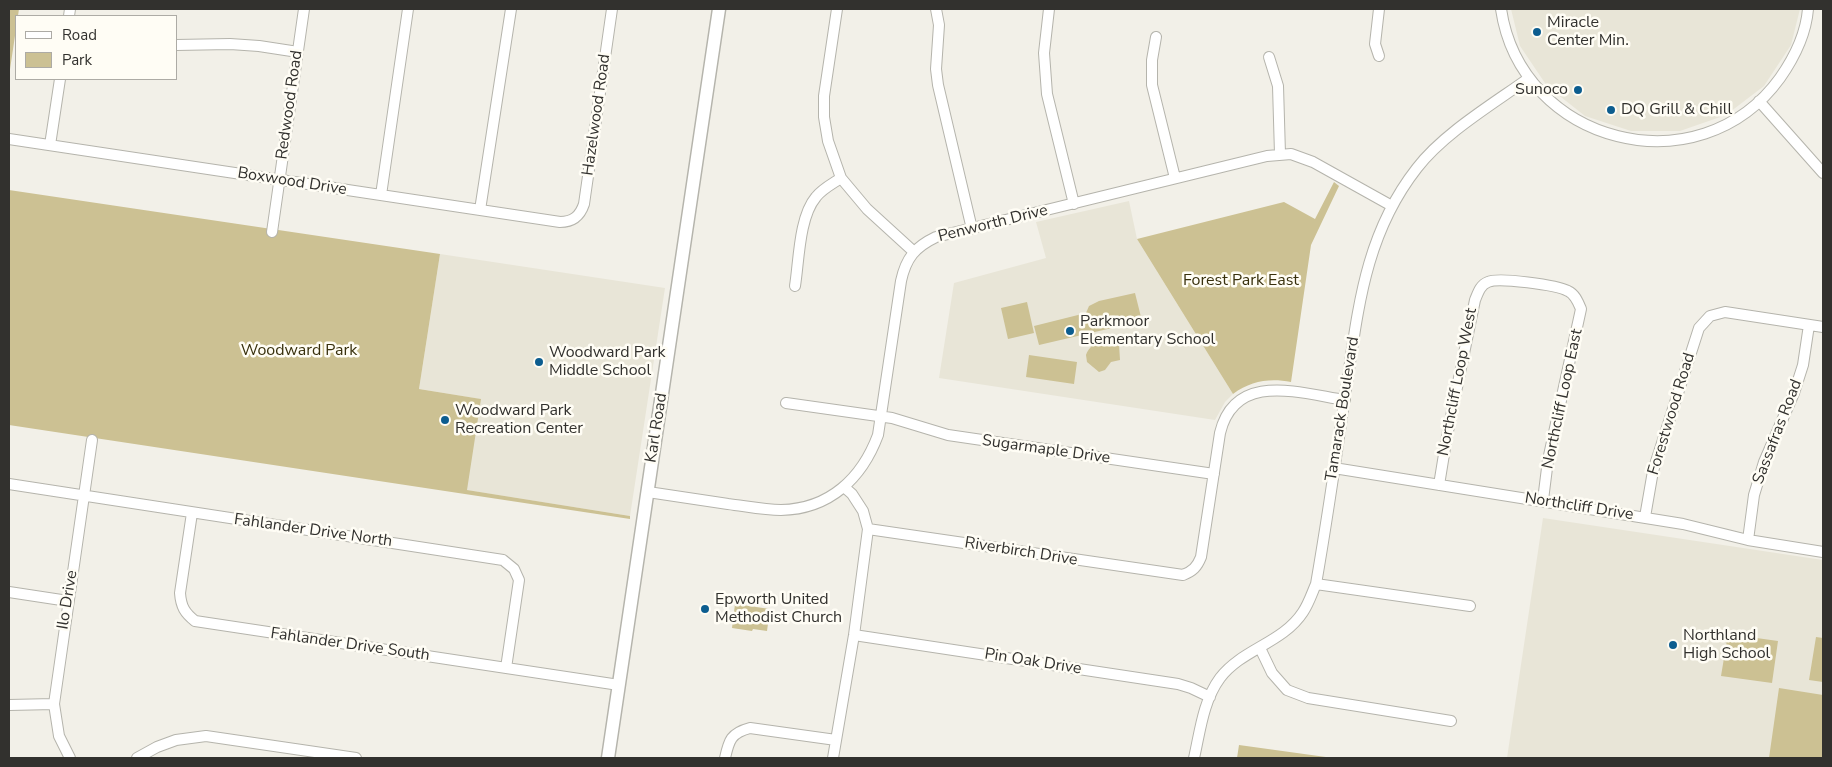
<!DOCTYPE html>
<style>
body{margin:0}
#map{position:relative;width:1832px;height:767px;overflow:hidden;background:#f2f0e8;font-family:"Nunito Sans",sans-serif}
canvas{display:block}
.frame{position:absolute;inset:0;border:10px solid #32312e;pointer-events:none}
.legend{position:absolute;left:15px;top:15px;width:162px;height:65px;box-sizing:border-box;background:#fffdf5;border:1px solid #adaba5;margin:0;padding:6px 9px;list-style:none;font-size:15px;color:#32312e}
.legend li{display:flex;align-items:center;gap:10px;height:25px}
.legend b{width:25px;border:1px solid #adaba5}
</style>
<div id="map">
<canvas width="1832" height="767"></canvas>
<div class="frame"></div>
<ul class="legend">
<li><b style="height:6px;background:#fff"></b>Road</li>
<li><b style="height:14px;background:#ccc193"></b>Park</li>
</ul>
</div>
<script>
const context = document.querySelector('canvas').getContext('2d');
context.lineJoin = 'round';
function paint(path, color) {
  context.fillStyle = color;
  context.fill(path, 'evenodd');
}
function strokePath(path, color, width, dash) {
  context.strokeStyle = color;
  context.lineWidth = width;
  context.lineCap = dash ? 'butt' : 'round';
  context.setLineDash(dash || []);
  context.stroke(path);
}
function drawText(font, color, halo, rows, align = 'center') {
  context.font = font + ' "Nunito Sans",sans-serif';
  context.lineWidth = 5;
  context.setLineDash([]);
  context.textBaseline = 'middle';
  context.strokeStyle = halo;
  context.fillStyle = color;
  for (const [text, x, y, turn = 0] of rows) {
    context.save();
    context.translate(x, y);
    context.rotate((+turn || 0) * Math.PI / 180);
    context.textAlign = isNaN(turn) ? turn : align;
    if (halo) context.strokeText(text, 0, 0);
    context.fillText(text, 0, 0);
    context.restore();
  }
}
const built = new Path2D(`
 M1511 9H1800L1791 45 1764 86 1726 115 1680 131H1631L1585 116 1547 86 1520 46Z
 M1129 201 1137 239 1233 394 1225 402 1215 420 939 378 954 283 1046 258 1036 222Z
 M440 254 665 288 630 516 466 490 480 399 419 389Z
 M1543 518 1823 560V758H1507Z`);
const green = new Path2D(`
 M9 9H19L9 76Z
 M1334 182 1339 186 1311 245 1291 382C1269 378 1251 381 1233 394L1137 239 1284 202 1315 219Z
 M9 190 440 254 419 389 481 399 467 490 630 516V519L9 425Z
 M1135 293 1142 321 1039 345 1034 326 1086 313 1089 306 1099 301Z
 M1027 302 1034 333 1008 339 1001 308Z
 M1106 338 1111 339 1119 344 1120 360 1111 362 1105 370 1099 372 1087 362 1086 355C1088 348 1098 339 1106 338Z
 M1029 355 1077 362 1074 384 1026 377Z
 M735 604 770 609 767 631 753 629 752 631 732 628Z
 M1728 634 1778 641 1772 683 1721 676Z
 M1816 637 1823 638V682L1809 680Z
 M1779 688 1823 695V758H1769Z
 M1239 745 1333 758H1237Z`);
const minor = new Path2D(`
 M837 9 824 96V117L828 141 841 178 867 209 913 251
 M936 9 939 25 936 69 938 85 972 229
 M1049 9 1044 53 1047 94 1074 204
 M1501 9C1521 144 1699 190 1780 78 1794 58 1806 34 1808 9
 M69 16 70 9
 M1156 37 1152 60V85L1175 178
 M176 45 230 44 259 46 298 52
 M1379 56 1375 44 1379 9
 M1269 57 1278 86 1280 154
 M1759 101 1823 173
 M9 139 560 222C573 222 580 216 584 204L612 9
 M50 145 60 79
 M381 195 408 9
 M480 210 511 9
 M272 232 304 9
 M795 286C799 261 799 217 816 197 822 189 832 184 841 178
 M786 403 892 418 948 435 1214 474
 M1334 468 1683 524 1748 540 1823 552
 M9 484 503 560 514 569 519 580 506 668
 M1439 485 1447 436 1475 300C1478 293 1480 285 1488 282 1498 277 1557 285 1568 291 1575 294 1578 302 1581 309L1548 460 1543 500
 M648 492C674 496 701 500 728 504 745 506 764 510 781 510 830 509 862 478 878 435L901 281C906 258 915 247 936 237L1267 156 1291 154 1313 162 1392 206
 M192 513 180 593C181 607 185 613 195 621L619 685
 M1645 517 1653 471 1699 328 1710 316 1725 312 1823 327
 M868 529 1183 575C1193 571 1197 567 1201 557L1220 433C1235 371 1299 393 1345 400
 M1748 540 1754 495 1764 462 1794 393 1803 365 1809 325
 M1316 584 1470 606
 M9 592 68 601
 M854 635 1178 684 1191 688 1210 697
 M1260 648 1272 673 1287 690 1308 698 1451 721
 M9 705 54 704
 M70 758 59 736 54 704 92 440
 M137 758 157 747 176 740 206 736 356 758
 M725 758C729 740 731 733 750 728L836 740
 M833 758 854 635 868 529 863 511 852 494 844 487
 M1194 758C1200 732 1203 701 1220 678 1242 649 1283 643 1303 612 1309 603 1312 593 1316 584 1327 521 1336 459 1345 396 1358 313 1363 237 1417 168 1444 133 1493 104 1529 78`);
const major = new Path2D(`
 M608 758 719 9`);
const markers = [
 [1537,32,5,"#0c5d8f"],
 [1578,90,5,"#0c5d8f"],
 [1611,110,5,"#0c5d8f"],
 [1070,331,5,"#0c5d8f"],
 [539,362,5,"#0c5d8f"],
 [445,420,5,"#0c5d8f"],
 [705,609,5,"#0c5d8f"],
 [1673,645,5,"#0c5d8f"]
];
const poiNames = [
 ["Miracle",1547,23],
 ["Center Min.",1547,41],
 ["Sunoco",1568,90,"right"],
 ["DQ Grill & Chill",1621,110],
 ["Parkmoor",1080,322],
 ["Elementary School",1080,340],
 ["Woodward Park",549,353],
 ["Middle School",549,371],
 ["Woodward Park",455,411],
 ["Recreation Center",455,429],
 ["Epworth United",715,600],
 ["Methodist Church",715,618],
 ["Northland",1683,636],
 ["High School",1683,654]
];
const streetNames = [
 ["Redwood Road",290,105,-82],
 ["Hazelwood Road",597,115,-82],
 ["Boxwood Drive",292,182,9],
 ["Penworth Drive",993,224,-14],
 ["Northcliff Loop West",1458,382,-79],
 ["Northcliff Loop East",1563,399,-78],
 ["Tamarack Boulevard",1343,409,-81],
 ["Forestwood Road",1672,414,-73],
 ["Karl Road",657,428,-81],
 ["Sassafras Road",1778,432,-69],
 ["Sugarmaple Drive",1046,450,8],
 ["Northcliff Drive",1579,507,9],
 ["Fahlander Drive North",313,531,8],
 ["Riverbirch Drive",1021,552,9],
 ["Ilo Drive",68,600,-81],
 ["Fahlander Drive South",350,645,8],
 ["Pin Oak Drive",1033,662,9]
];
const parkNames = [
 ["Forest Park East",1241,281],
 ["Woodward Park",299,351]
];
paint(built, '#e8e5d7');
paint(green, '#ccc193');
strokePath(minor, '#b5b4ac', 12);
strokePath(major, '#b5b4ac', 15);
strokePath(minor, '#fff', 10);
strokePath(major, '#fff', 12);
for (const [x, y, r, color] of markers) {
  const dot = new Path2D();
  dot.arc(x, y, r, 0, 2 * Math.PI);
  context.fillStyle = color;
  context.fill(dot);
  strokePath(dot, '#fffdf5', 2);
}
drawText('16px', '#32312e', '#fffdf5', poiNames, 'left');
drawText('16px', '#32312e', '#fffdf5', streetNames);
drawText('16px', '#38300d', '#fffdf5', parkNames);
</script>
